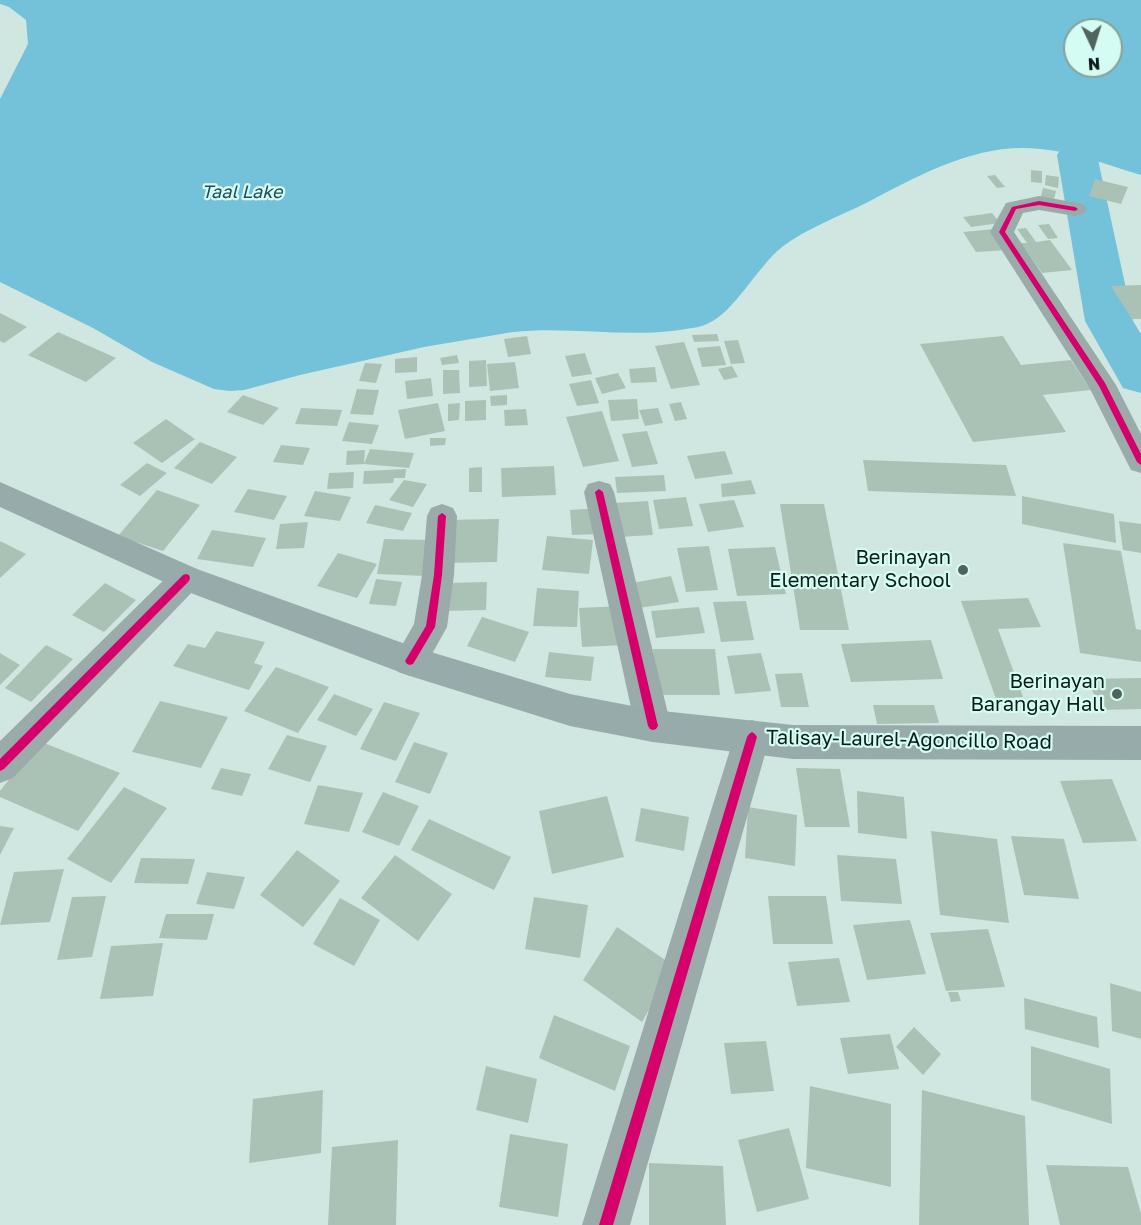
<!DOCTYPE html>
<style>
body{margin:0}
#map{position:relative;width:1141px;height:1225px;overflow:hidden;background:#d0e6e0;font-family:"Golos Text",sans-serif}
canvas{display:block}
.north{position:absolute;left:1063px;top:18px;width:60px;height:60px;box-sizing:border-box;background:#d5fcf2;border:2px solid #85a29b;border-radius:50%;rotate:176deg;font-size:16px;font-weight:700;line-height:24px;text-align:center;color:#0d1c19}
.north::after{content:'';display:block;margin:auto;width:21px;height:27px;background:#51635f;clip-path:polygon(50% 0,100% 100%,50% 72%,0 100%)}
</style>
<div id="map">
<canvas width="1141" height="1225"></canvas>
<div class="north">N</div>
</div>
<script>
const context = document.querySelector('canvas').getContext('2d');
context.lineJoin = 'round';
function paint(path, color) {
  context.fillStyle = color;
  context.fill(path, 'evenodd');
}
function strokePath(path, color, width, dash) {
  context.strokeStyle = color;
  context.lineWidth = width;
  context.lineCap = dash ? 'butt' : 'round';
  context.setLineDash(dash || []);
  context.stroke(path);
}
function drawText(font, color, halo, rows, align = 'center') {
  context.font = font + ' "Golos Text",sans-serif';
  context.lineWidth = 4.5;
  context.setLineDash([]);
  context.textBaseline = 'middle';
  context.strokeStyle = halo;
  context.fillStyle = color;
  for (const [text, x, y, turn = 0] of rows) {
    context.save();
    context.translate(x, y);
    context.rotate((+turn || 0) * Math.PI / 180);
    context.textAlign = isNaN(turn) ? turn : align;
    if (halo) context.strokeText(text, 0, 0);
    context.fillText(text, 0, 0);
    context.restore();
  }
}
const water = new Path2D(`
 M0 0H1141V175C1108 165 1075 152 1040 149 977 142 920 175 866 203 838 217 807 228 782 247 757 267 734 313 707 324 699 328 689 328 680 330 625 338 569 326 513 332L424 347 300 375 244 390 230 391 214 389 152 362 93 328 0 282V99L28 44 26 20 9 7 0 4ZM1075 30H1111V66H1075Z`);
const river = new Path2D(`
 M1077 143 1091 146 1097 155 1133 321 1141 334V393L1123 388 1085 321 1057 155 1063 146Z`);
const building = new Path2D(`
 M1031 170 1042 171V183L1031 182Z
 M995 175 1005 187 997 188 987 176Z
 M1046 175 1059 177 1058 188 1045 185Z
 M1095 179 1128 187 1121 204 1089 196Z
 M1043 188 1056 191 1053 203 1040 200Z
 M992 213 1000 223 971 227 963 217Z
 M1049 224 1058 238 1048 239 1038 225Z
 M1026 228 1036 242 1050 240 1072 270 1042 273 1021 243H1027L1017 229Z
 M995 229 1009 250 976 252 963 232Z
 M1141 285V319H1132L1111 286Z
 M0 313 27 327 4 343 0 341Z
 M58 332 116 358 86 382 28 355Z
 M717 334 719 341 694 342 692 335Z
 M527 336 531 354 508 357 504 339Z
 M1003 336 1021 365 1071 360 1091 390 1043 395 1066 432 973 442 920 344Z
 M738 340 745 363 731 364 724 341Z
 M684 342 700 385 671 389 655 346Z
 M720 346 726 365 702 367 697 348Z
 M585 353 592 374 572 377 565 356Z
 M457 355 459 363 442 365 440 358Z
 M417 357V372L395 373V359Z
 M486 360 487 386 469 387V361Z
 M515 362 519 388 490 391 487 364Z
 M365 363 382 364 376 383 359 381Z
 M732 366 738 377 724 380 718 369Z
 M655 367 657 382 631 383 629 369Z
 M443 370H459L460 393 443 394Z
 M618 373 626 388 602 394 595 378Z
 M431 378 433 396 407 399 405 381Z
 M591 380 599 403 577 406 569 384Z
 M357 389 379 390 373 415 350 414Z
 M243 395 279 408 263 425 227 412Z
 M507 395V405L491 406 490 396Z
 M637 399 639 419 611 421 608 400Z
 M486 400V420L465 421V401Z
 M681 402 687 419 675 421 669 404Z
 M438 403 445 431 405 439 398 410Z
 M460 403 459 420 448 421V404Z
 M301 408 342 410 337 426 295 424Z
 M658 408 663 423 645 426 639 410Z
 M526 409 528 425 505 426 504 410Z
 M602 411 619 461 583 467 566 417Z
 M166 419 195 439 162 463 133 443Z
 M349 422 379 425 372 444 342 441Z
 M647 431 658 464 632 467 622 434Z
 M430 438H446L445 445 430 446Z
 M200 442 237 457 212 484 174 468Z
 M281 445 310 448 303 465 273 462Z
 M370 449 414 453 409 468 364 464Z
 M365 450 364 464 346 465 347 451Z
 M725 451 733 474 695 479 687 456Z
 M863 460 1006 465 1016 496 868 491Z
 M147 463 167 473 140 496 120 485Z
 M554 466 556 495 502 497 501 468Z
 M482 467V492H469V468Z
 M406 469 405 478H394L393 483 363 484 364 471Z
 M354 472 353 488 327 489 329 473Z
 M664 475 666 491 617 493 615 477Z
 M404 480 427 484 413 507 389 500Z
 M751 480 756 494 722 497 721 484Z
 M248 489 287 496 274 520 234 512Z
 M157 490 200 505 163 551 118 536Z
 M315 491 351 497 340 521 304 516Z
 M1022 496 1114 514 1116 543 1022 524Z
 M686 497 693 526 659 529 653 500Z
 M734 500 744 527 708 532 699 504Z
 M648 501 653 535 618 537 614 503Z
 M780 504H824L849 630H800Z
 M375 505 412 513 403 531 366 523Z
 M601 508 604 534 572 535 570 510Z
 M499 519 497 562 443 563 446 520Z
 M1119 521 1141 524V553L1123 550Z
 M308 522 304 548 276 549 280 524Z
 M212 530 266 538 253 567 197 559Z
 M547 536 593 540 589 574 542 570Z
 M384 539 432 540 426 576 377 574Z
 M0 541 26 554 0 578Z
 M1063 543 1121 551 1136 629 1141 630V662L1080 653Z
 M709 546 718 590 686 592 677 548Z
 M775 547 786 594 737 596 728 549Z
 M338 553 377 564 357 598 317 586Z
 M671 576 679 602 639 608 632 583Z
 M376 579 402 582 396 606 369 604Z
 M487 582 486 610 443 611 445 583Z
 M105 583 136 600 104 632 72 615Z
 M537 588 579 591 577 627 533 626Z
 M1028 598 1041 627 998 629 1023 697 996 699 961 601Z
 M746 601 754 640 721 642 713 602Z
 M622 606 626 645 582 647 579 608Z
 M699 607 705 633 656 638 651 611Z
 M482 617 529 632 515 662 467 646Z
 M216 631 265 642 254 663 263 666 249 690 173 666 188 644 205 648Z
 M931 640 943 679 851 682 841 644Z
 M46 645 73 659 31 702 5 688Z
 M653 649H715L720 695H655Z
 M549 652 594 657 591 681 545 677Z
 M0 653 20 665 0 685Z
 M761 653 771 691 735 694 727 656Z
 M276 667 329 687 298 733 244 711Z
 M802 673 809 707H781L775 674Z
 M1141 678V709L1101 710 1087 679Z
 M334 694 373 709 356 736 317 720Z
 M160 701 228 717 201 768 132 752Z
 M384 702 420 713 396 761 360 749Z
 M873 705H934L939 723 877 724Z
 M287 735 327 746 310 782 268 769Z
 M39 741 120 773 78 831 0 797V791Z
 M414 742 448 753 430 794 395 782Z
 M221 768 251 774 242 796 211 789Z
 M796 768 840 769 850 827H805Z
 M1112 779 1137 841 1083 843 1060 781Z
 M318 785 363 793 349 832 304 824Z
 M124 787 167 808 111 883 67 859Z
 M857 791 904 797 907 839 858 833Z
 M383 792 419 806 399 846 362 832Z
 M607 796 624 857 552 874 539 811Z
 M748 807 797 815 795 866 745 858Z
 M641 808 689 817 684 851 635 841Z
 M429 819 511 857 494 890 411 850Z
 M0 826 14 828 0 855Z
 M931 831 997 839 1009 923 940 915Z
 M1011 836 1064 839 1079 899 1024 895Z
 M297 850 340 881 303 927 260 895Z
 M395 855 452 894 418 941 361 898Z
 M837 855 896 859 902 904 841 901Z
 M141 858 195 859 188 884 134 883Z
 M64 869 50 922 0 925 14 872Z
 M207 872 245 877 234 909 196 904Z
 M106 896 92 957 57 960 72 897Z
 M768 896H826L833 944H773Z
 M534 897 588 905 580 958 525 949Z
 M340 898 380 920 354 966 313 944Z
 M166 914H214L207 940 159 938Z
 M910 920 926 974 867 980 853 925Z
 M617 927 674 966 642 1022 583 980Z
 M988 929 1005 987 946 991 930 933Z
 M163 943 153 996 100 999 111 946Z
 M839 958 850 1002 797 1006 788 962Z
 M1110 983 1141 992V1039L1112 1031Z
 M948 992H958L961 1001 951 1002Z
 M1024 998 1097 1017 1099 1048 1025 1029Z
 M554 1015 630 1046 615 1091 539 1058Z
 M914 1027 941 1054 923 1075 896 1047Z
 M890 1034 899 1069 848 1074 840 1038Z
 M766 1041 774 1091 731 1094 724 1043Z
 M1031 1046 1110 1069 1112 1124 1031 1100Z
 M486 1066 537 1079 528 1123 476 1110Z
 M810 1086 891 1104V1187L806 1168Z
 M323 1090 321 1153 249 1163 253 1099Z
 M922 1090 1025 1116 1029 1225H919Z
 M789 1128 809 1199 757 1212 738 1140Z
 M510 1134 568 1144 558 1217 499 1207Z
 M398 1140 396 1225H328L332 1147Z
 M649 1163 723 1166 726 1225H649Z
 M1046 1165 1128 1167 1141 1214V1225H1060Z`);
const minor = new Path2D(`
 M1039 196 1083 204 1087 209 1083 214 1075 216 1039 210 1023 213 1014 232 1116 385 1141 434V473L1131 470 1089 387 990 232 1006 203Z
 M599 481 610 484 614 492 671 726 666 738 653 742 640 738 635 726 584 492 588 484Z
 M442 504 453 508 457 516 454 575 447 627 422 672 410 676 398 672 393 661 414 624 422 575 427 516 431 508Z
 M186 565 197 569 202 578 197 587 13 778 0 783V741L175 569Z
 M752 720 765 725 770 737 630 1225H582L734 737 739 725Z`);
const major = new Path2D(`
 M0 482 197 569 411 646 570 694 653 710 793 725 1141 726V760L793 759 653 742 570 726 410 676 175 587 0 507Z`);
const cycleway = new Path2D(`
 M1039 201 1075 207 1078 209 1075 211 1039 205 1016 209 1005 232 1105 383 1141 454V465L1137 462 1099 386 999 232 1012 207Z
 M599 489 603 492 658 726 656 729 653 730 650 729 648 726 595 492Z
 M442 513 446 516 442 575 435 627 413 664 410 665 407 664 405 661 426 626 434 575 438 516Z
 M186 574 189 575 190 578 189 581 4 769 0 771V759L183 575Z
 M752 732 755 734 757 737 613 1225H599L747 737 749 734Z`);
const markers = [
 [963,570,6,"#51635f"],
 [1117,694,6,"#51635f"]
];
const farWaternames = [
 ["Taal Lake",242,192]
];
const poiNames = [
 ["Berinayan",951,558],
 ["Elementary School",951,581],
 ["Berinayan",1105,682],
 ["Barangay Hall",1105,705]
];
const streetNames = [
 ["Talisay-Laurel-Agoncillo Road",909,740,1]
];
paint(water, '#74c1da');
paint(river, '#74c1da');
paint(building, '#aac2b6');
paint(minor, '#9aabaa');
paint(major, '#97acaa');
paint(cycleway, '#d6006c');
for (const [x, y, r, color] of markers) {
  const dot = new Path2D();
  dot.arc(x, y, r, 0, 2 * Math.PI);
  context.fillStyle = color;
  context.fill(dot);
  strokePath(dot, '#d5fcf2', 2);
}
drawText('italic 18px', '#224d5e', '#d5fcf2', farWaternames);
drawText('20px', '#0d1c19', '#d5fcf2', poiNames, 'right');
drawText('20px', '#0d1c19', '#d5fcf2', streetNames);
</script>
